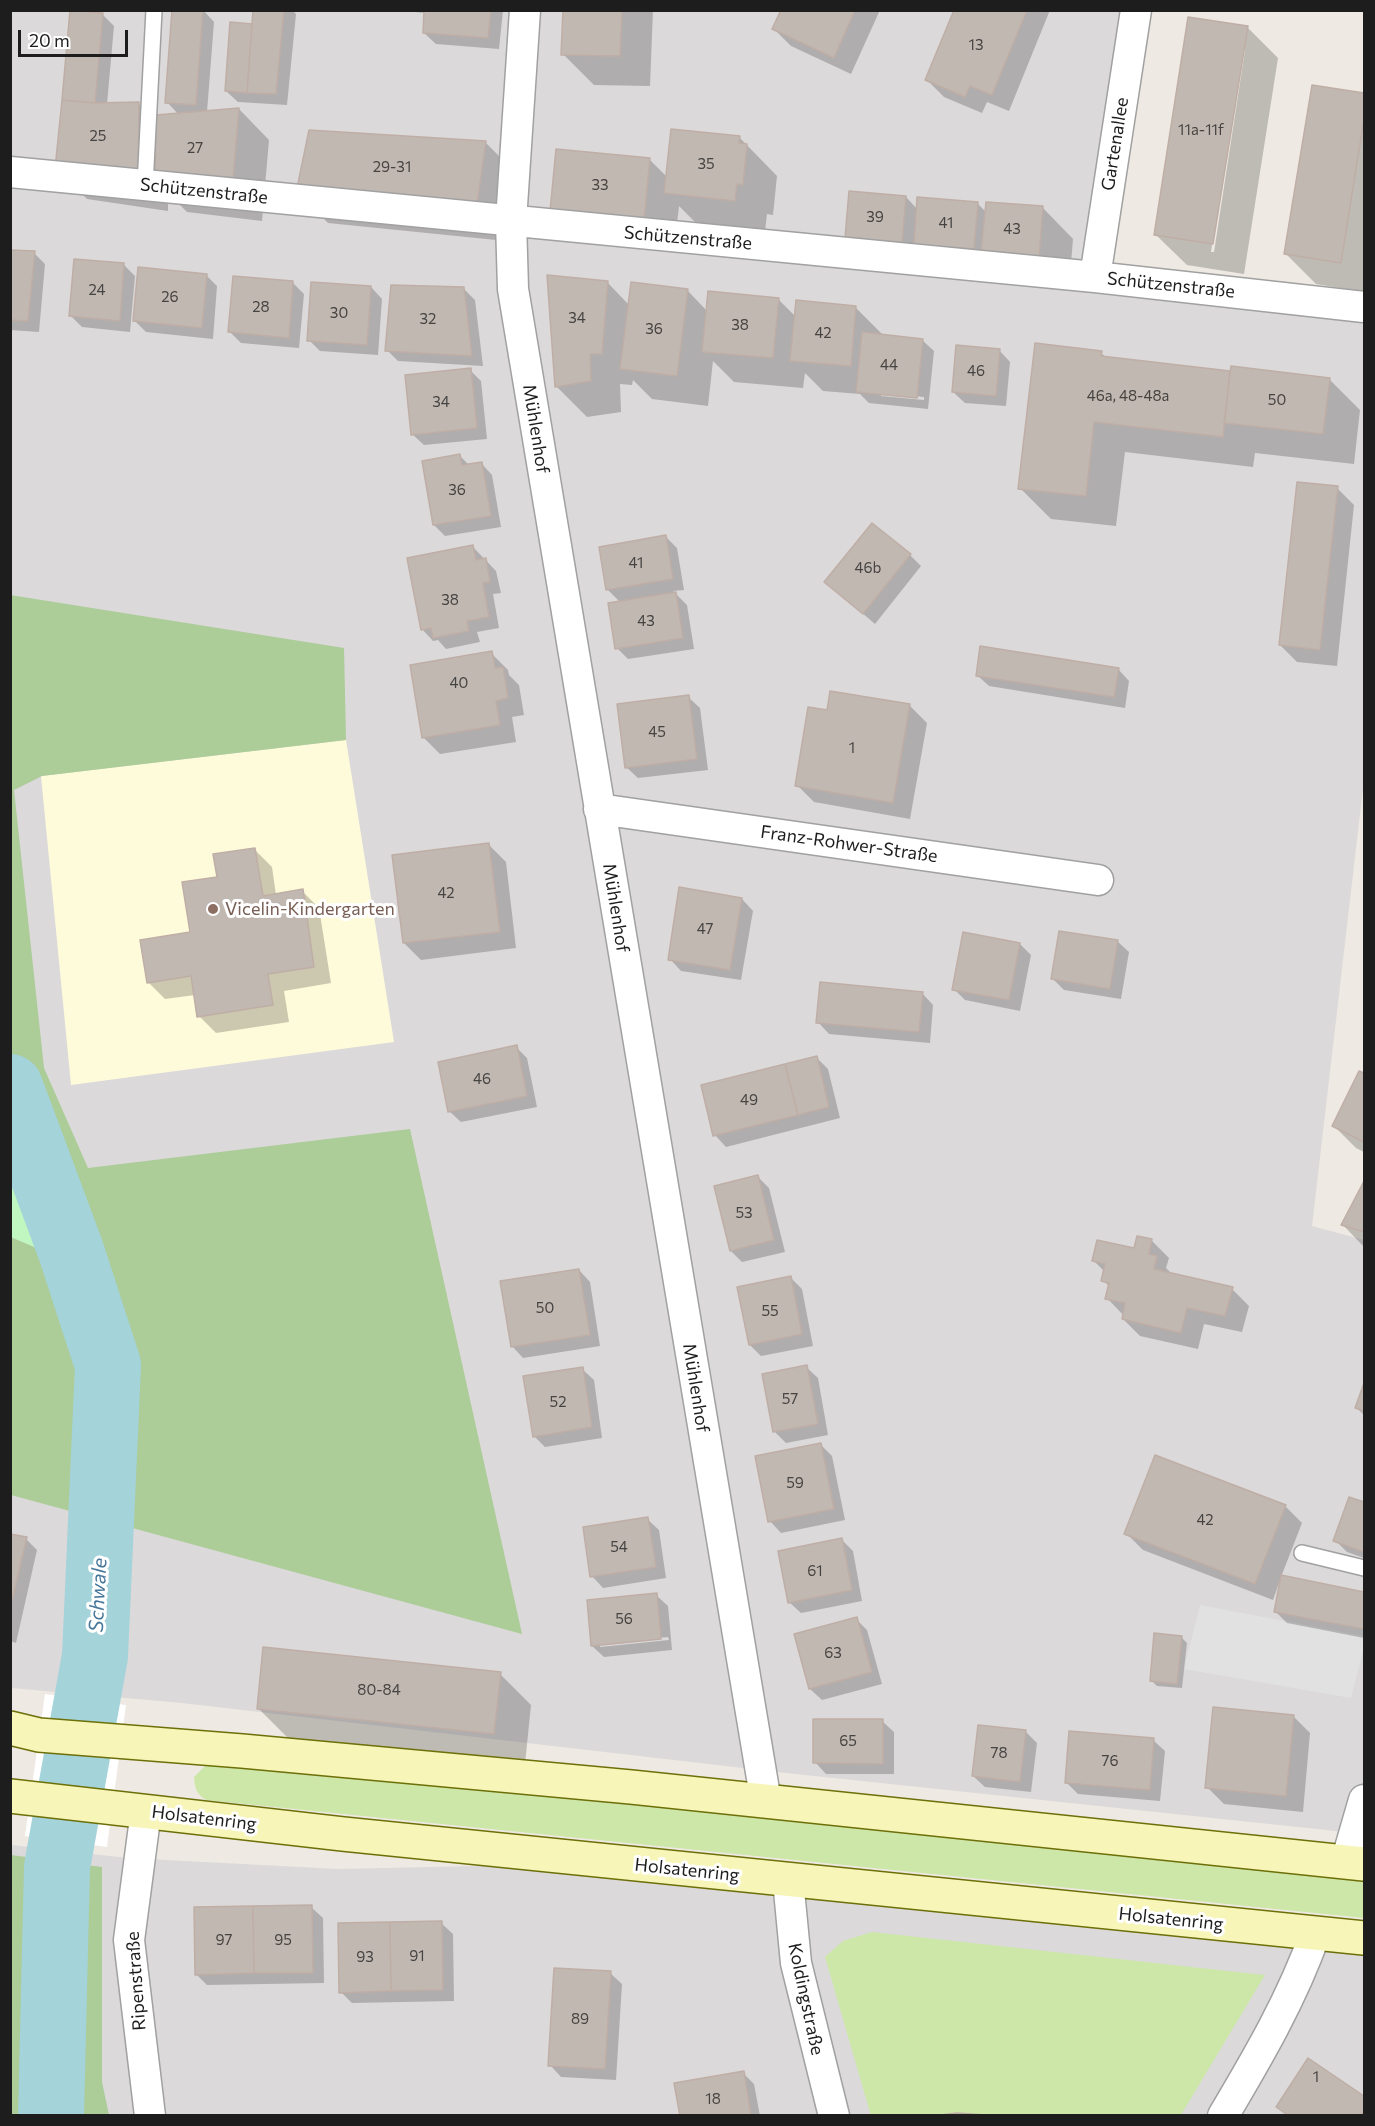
<!DOCTYPE html>
<meta charset="utf-8">
<style>
body{margin:0}
#map{position:relative;width:1375px;height:2126px;overflow:hidden;background:#eee9e2;font-family:Commissioner,sans-serif}
canvas{display:block}
.frame{position:absolute;inset:0;border:12px solid #1d1d1d;pointer-events:none}
.scale{position:absolute;left:18px;top:30px;width:110px;height:27px;box-sizing:border-box;border:3px solid #1d1d1d;border-top:0;padding-left:8px;font-size:18px;line-height:21px;white-space:nowrap;color:#1d1d1d;-webkit-text-stroke:4px #fff;paint-order:stroke}
</style>
<div id="map">
<canvas width="1375" height="2126"></canvas>
<div class="frame"></div>
<div class="scale">20 m</div>
</div>
<script>
const context = document.querySelector('canvas').getContext('2d');
context.lineJoin = 'round';
function paint(path, color) {
  context.fillStyle = color;
  context.fill(path, 'evenodd');
}
function strokePath(path, color, width, dash) {
  context.strokeStyle = color;
  context.lineWidth = width;
  context.lineCap = dash ? 'butt' : 'round';
  context.setLineDash(dash || []);
  context.stroke(path);
}
function drawText(font, color, halo, rows, align = 'center') {
  context.font = font + ' Commissioner,sans-serif';
  context.lineWidth = 6;
  context.setLineDash([]);
  context.textBaseline = 'middle';
  context.strokeStyle = halo;
  context.fillStyle = color;
  for (const [text, x, y, turn = 0] of rows) {
    context.save();
    context.translate(x, y);
    context.rotate((+turn || 0) * Math.PI / 180);
    context.textAlign = isNaN(turn) ? turn : align;
    if (halo) context.strokeText(text, 0, 0);
    context.fillText(text, 0, 0);
    context.restore();
  }
}
const residential = new Path2D(`
 M10 11H1136L1095 276 1364 307V780L1312 1226 1364 1240V1834L786 1773 182 1703 11 1688Z
 M11 1845 128 1858 338 1869 619 1863 1364 1938V2115L11 2116Z`);
const education = new Path2D(`
 M346 740 394 1042 71 1085 41 776Z`);
const grass = new Path2D(`
 M217 1762 258 1764 1364 1877V1918L206 1800C196 1793 195 1789 194 1777L206 1765Z
 M872 1932 1265 1975 1181 2115 999 2116 957 2113 932 2116H871L825 1957 843 1941Z`);
const forest = new Path2D(`
 M10 595 344 648 346 740 42 776 14 790 44 1068 88 1168 410 1129 522 1634 11 1495V1237L75 1264 11 1070Z
 M11 1855 102 1867V2082L109 2115H11Z`);
const park = new Path2D(`
 M10 1070H11L76 1265 11 1237Z`);
const parking = new Path2D(`
 M1200 1605 1364 1636V1648L1351 1698 1184 1669Z`);
const pier = new Path2D(`
 M45 1694 126 1705 107 1847 25 1836Z`);
const shadow = new Path2D(`
 M174 10H203L214 22 207 112 239 109 269 140 262 221 187 212 168 193V211L87 199 56 168 102 14 114 26 107 104 138 103 157 122 179 115 167 102Z
 M254 10H292L296 14 287 105 238 102 226 91 253 25Z
 M393 10H503L499 49 436 44 424 33 425 13Z
 M565 10H653L650 86 594 85 563 54Z
 M783 10H880L851 74 791 46 774 29Z
 M955 10H1050L1009 111 987 102 982 113 944 97 927 80Z
 M1247 27 1278 58 1244 274 1187 265 1156 235ZM1242 50H1245L1214 252H1211Z
 M1313 86 1364 95V292L1316 284 1285 253Z
 M739 137 777 176 773 215 767 214 765 231 696 223 679 206 674 250 552 211 649 159 667 177Z
 M485 142 516 173 506 241 328 223 297 192Z
 M906 197 918 210 977 203 987 213 1043 208 1073 239 1069 288 846 238Z
 M10 252 34 253 45 264 39 332 10 330Z
 M124 265 135 276 130 332 82 327 71 316Z
 M206 275 217 286 213 339 146 332 135 321Z
 M293 283 304 294 299 348 241 343 230 332Z
 M608 283 629 305 687 290 707 311 779 300 796 317 856 308 884 336 922 340 934 351 928 409 869 403 860 394 823 391 805 373 803 388 734 382 713 361 708 406 652 399 633 380 632 385 620 384 621 412 587 417 556 386ZM881 393 924 397V400L881 396Z
 M371 287 382 299 378 355 320 351 309 340Z
 M463 288 475 300 483 366 398 361 387 350Z
 M999 350 1010 362 1006 406 965 403 953 392Z
 M1101 353 1107 358 1232 372 1329 379 1360 410 1354 464 1255 453 1253 467 1125 452 1116 526 1051 519 1020 488Z
 M470 370 481 381 487 439 424 445 412 434Z
 M460 456 469 465 481 463 492 475 501 527 445 536 434 525Z
 M1337 488 1354 505 1337 666 1297 662 1280 645Z
 M666 537 677 548 684 590 673 591 687 605 694 649 628 659 617 648 621 603 607 589Z
 M473 547 496 571 501 593 493 594 499 628 477 632 480 642 446 649 438 640 433 641 422 629Z
 M910 555 921 566 875 624 826 582Z
 M491 653 508 670 509 675 519 685 524 715 512 717 516 742 440 754 423 737Z
 M1118 669 1129 681 1125 708 989 686 977 675Z
 M688 697 700 708 708 770 638 778 626 767Z
 M910 706 927 723 910 819 814 802 797 785Z
 M489 845 506 862 516 948 421 960 404 943Z
 M255 850 272 867 276 895 302 891 319 908 331 983 284 991 289 1022 216 1033 199 1016 195 995 165 999 148 982 191 934Z
 M742 899 753 911 741 980 681 971 670 959Z
 M1117 941 1129 952 1121 999 1064 990 1053 979Z
 M1020 944 1031 955 1020 1011 965 1000 954 989Z
 M922 993 933 1005 930 1043 829 1034 818 1022Z
 M516 1047 527 1058 537 1107 461 1122 449 1111Z
 M817 1058 828 1069 840 1118 726 1147 715 1135Z
 M1360 1073 1364 1075V1152L1356 1148 1334 1126Z
 M758 1177 769 1188 785 1252 742 1262 731 1251Z
 M1364 1184V1247L1343 1225Z
 M1152 1241 1169 1258 1166 1268 1173 1275 1232 1289 1249 1306 1242 1332 1204 1324 1198 1349 1140 1336 1123 1319 1124 1316 1107 1298 1110 1287 1103 1280 1105 1272 1094 1261 1135 1250Z
 M579 1270 590 1282 600 1346 523 1358 512 1346Z
 M790 1277 802 1289 813 1346 761 1356 750 1345Z
 M806 1367 818 1378 828 1435 786 1443 775 1432Z
 M582 1369 594 1380 602 1438 545 1447 534 1436Z
 M1364 1387V1415L1357 1408Z
 M821 1445 832 1456 845 1520 781 1533 770 1521Z
 M1350 1499 1364 1504V1558L1347 1552 1335 1540Z
 M1285 1506 1302 1523 1281 1577 1364 1593V1638L1287 1623 1275 1611 1280 1584 1279 1583 1273 1600 1143 1550 1126 1533Z
 M647 1519 659 1530 666 1578 603 1588 592 1576Z
 M10 1535 26 1539 37 1550 16 1643 10 1641Z
 M842 1540 853 1551 862 1601 801 1613 789 1602Z
 M656 1595 668 1606 672 1650 604 1657 592 1646ZM668 1637 669 1640 600 1647V1644Z
 M856 1619 867 1630 882 1684 822 1700 810 1689Z
 M1181 1637 1187 1643 1182 1688 1157 1686 1151 1680Z
 M500 1674 531 1705 525 1764 289 1739 258 1708Z
 M1293 1716 1310 1733 1303 1812 1224 1804 1207 1787Z
 M882 1721 894 1732V1774H826L815 1762Z
 M1025 1731 1037 1743 1031 1792 985 1787 973 1776Z
 M1153 1740 1165 1751 1160 1801 1078 1794 1067 1783Z
 M311 1907 323 1918 324 1983 207 1985 196 1974Z
 M441 1923 453 1934 454 2001 352 2003 341 1992Z
 M610 1973 622 1984 616 2080 561 2077 550 2065Z
 M1308 2060 1364 2097V2116H1287L1278 2106Z
 M743 2073 754 2084 760 2116H682Z`);
const river = new Path2D(`
 M10 1087 71 1251 108 1365 95 1656 57 1867 51 2116`);
const building = new Path2D(`
 M70 10 103 13 95 103 62 100Z
 M172 10H203L196 105 165 103Z
 M253 10H284L276 94 247 93Z
 M424 10H491L488 38 423 33Z
 M563 10H622L620 56 561 55Z
 M781 10H855L834 58 772 29Z
 M954 10H1027L992 95 970 86 965 97 925 80Z
 M1188 17 1248 26 1213 244 1154 235Z
 M230 22 252 24 247 93 225 91Z
 M1312 85 1364 93V119L1341 263 1284 254Z
 M62 100 95 103 139 102 138 181 55 169Z
 M239 108 232 191 155 181 156 115Z
 M671 129 740 136 739 143 747 144 743 185 737 184 735 201 664 193Z
 M309 130 486 141 476 211 296 193Z
 M556 149 650 158 644 220 550 211Z
 M849 191 906 196 902 243 845 238Z
 M917 197 978 202 974 249 914 245Z
 M986 202 1043 206 1039 258 981 252Z
 M10 250 35 251 28 321 10 320Z
 M74 259 124 263 120 321 69 316Z
 M138 267 207 274 202 328 133 321Z
 M547 275 608 281 602 354H590L591 381 555 387Z
 M233 276 293 281 289 338 228 332Z
 M311 282 371 286 367 345 307 341Z
 M631 282 688 289 677 376 620 369Z
 M391 285 464 287 472 356 385 351Z
 M708 291 779 298 773 358 702 352Z
 M796 300 856 306 851 366 790 361Z
 M862 332 923 339 917 398 856 392Z
 M1035 343 1102 351 1101 356 1230 371 1223 437 1094 422 1086 496 1018 489Z
 M956 345 1000 349 996 396 952 392Z
 M1231 366 1330 378 1323 434 1224 423Z
 M471 368 477 428 411 435 405 375Z
 M460 454 462 465 482 462 491 516 433 525 422 461Z
 M1297 482 1338 486 1320 650 1279 645Z
 M872 523 911 554 863 614 824 582Z
 M666 535 673 579 606 590 599 547Z
 M473 545 476 560 486 558 490 582 483 583 489 617 467 621 469 631 433 638 431 628 421 630 407 558Z
 M676 592 683 638 615 649 608 603Z
 M980 646 1119 668 1114 697 976 676Z
 M492 651 495 668 503 667 508 698 496 701 500 725 422 738 410 665Z
 M830 691 910 704 893 803 795 786 808 707 827 710Z
 M689 695 697 759 625 768 617 704Z
 M489 843 500 932 403 943 392 855Z
 M255 848 263 896 303 889 314 967 268 974 273 1005 197 1017 191 976 147 983 140 940 190 932 182 882 217 877 213 854Z
 M679 887 742 898 730 970 668 960Z
 M1059 931 1118 940 1110 989 1051 979Z
 M963 932 1020 943 1009 1000 952 990Z
 M820 982 923 992 919 1032 816 1023Z
 M517 1045 527 1096 448 1112 438 1062Z
 M817 1056 829 1107 798 1115 785 1064Z
 M785 1064 798 1115 713 1136 701 1085Z
 M1359 1071 1364 1073V1142L1332 1126Z
 M758 1175 774 1240 730 1251 714 1186Z
 M1364 1181V1232L1341 1225Z
 M1137 1236 1152 1239 1149 1254 1157 1256 1154 1269 1233 1287 1225 1316 1187 1308 1181 1333 1122 1319 1125 1303 1105 1299 1109 1283 1101 1281 1105 1264 1092 1261 1097 1240 1134 1248Z
 M579 1269 590 1335 511 1347 500 1281Z
 M791 1276 802 1334 749 1345 737 1287Z
 M807 1365 818 1424 773 1432 762 1374Z
 M583 1367 592 1427 533 1437 523 1376Z
 M1364 1383V1411L1355 1408Z
 M821 1443 834 1509 768 1522 755 1456Z
 M1155 1455 1286 1505 1255 1584 1124 1534Z
 M1349 1497 1364 1502V1552L1333 1541Z
 M648 1517 656 1567 590 1577 583 1527Z
 M10 1534 27 1537 10 1609Z
 M842 1538 852 1590 788 1603 778 1551Z
 M1281 1575 1364 1592V1629L1274 1612Z
 M657 1593 661 1639 591 1646 587 1600Z
 M857 1617 872 1672 809 1689 794 1634Z
 M1154 1633 1182 1636 1177 1684 1150 1681Z
 M263 1647 501 1672 494 1734 257 1709Z
 M1213 1707 1294 1715 1286 1796 1205 1788Z
 M813 1719H883V1764L813 1763Z
 M978 1725 1026 1730 1020 1782 972 1776Z
 M1069 1731 1154 1738 1150 1790 1065 1783Z
 M312 1905 313 1973H254L253 1906Z
 M253 1906 254 1973 195 1975 194 1907Z
 M442 1921 443 1990 391 1991 390 1922Z
 M390 1922 391 1991 339 1993 338 1923Z
 M554 1968 611 1971 605 2069 548 2066Z
 M1308 2058 1364 2096V2110L1361 2116H1289L1276 2107Z
 M744 2071 751 2116H680L674 2083Z
 M957 2113 999 2116H932Z`);
const lane = new Path2D(`
 M145 186 154 10
 M1302 1553 1364 1568`);
const street = new Path2D(`
 M525 10 511 221 513 289 766 1802
 M10 172 1095 277 1364 307
 M1095 277 1136 10
 M599 809 1098 880
 M146 1811 129 1940 150 2116
 M1346 1862 1364 1800
 M788 1880 796 1963 834 2116
 M1223 2116C1258 2057 1292 1999 1315 1934`);
const secondary = new Path2D(`
 M10 1728 39 1735 242 1751 631 1787 1364 1864
 M10 1796 343 1834 1364 1938`);
const markers = [
 [213,909,6,"#8d6e63"]
];
const numberNames = [
 ["13",976,45],
 ["11a-11f",1201,130],
 ["25",98,136],
 ["27",195,148],
 ["35",706,164],
 ["29-31",392,167],
 ["33",600,185],
 ["39",875,217],
 ["41",946,223],
 ["43",1012,229],
 ["24",97,290],
 ["26",170,297],
 ["28",261,307],
 ["30",339,313],
 ["34",577,318],
 ["32",428,319],
 ["38",740,325],
 ["36",654,329],
 ["42",823,333],
 ["44",889,365],
 ["46",976,371],
 ["46a, 48-48a",1128,396],
 ["50",1277,400],
 ["34",441,402],
 ["36",457,490],
 ["41",636,563],
 ["46b",868,568],
 ["38",450,600],
 ["43",646,621],
 ["40",459,683],
 ["45",657,732],
 ["1",852,748],
 ["42",446,893],
 ["47",705,929],
 ["46",482,1079],
 ["49",749,1100],
 ["53",744,1213],
 ["50",545,1308],
 ["55",770,1311],
 ["57",790,1399],
 ["52",558,1402],
 ["59",795,1483],
 ["42",1205,1520],
 ["54",619,1547],
 ["61",815,1571],
 ["56",624,1619],
 ["63",833,1653],
 ["80-84",379,1690],
 ["65",848,1741],
 ["78",999,1753],
 ["76",1110,1761],
 ["97",224,1940],
 ["95",283,1940],
 ["91",417,1956],
 ["93",365,1957],
 ["89",580,2019],
 ["1",1316,2077],
 ["18",713,2099]
];
const streetNames = [
 ["Gartenallee",1115,144,-81],
 ["Schützenstraße",204,191,6],
 ["Schützenstraße",688,238,5],
 ["Schützenstraße",1171,285,6],
 ["Mühlenhof",536,429,81],
 ["Franz-Rohwer-Straße",849,844,8],
 ["Mühlenhof",616,908,81],
 ["Mühlenhof",696,1388,81],
 ["Holsatenring",204,1818,7],
 ["Holsatenring",687,1870,6],
 ["Holsatenring",1171,1919,6],
 ["Ripenstraße",136,1981,-94],
 ["Koldingstraße",806,1999,78]
];
const educationNames = [
 ["Vicelin-Kindergarten",225,909]
];
const waterNames = [
 ["Schwale",98,1595,-87]
];
paint(residential, '#dbd9da');
paint(education, '#fefbdb');
paint(grass, '#cde7a9');
paint(forest, '#accc98');
paint(park, '#c0f7c0');
paint(parking, '#e1e1e1');
paint(pier, '#fff');
paint(shadow, '#0003');
strokePath(river, '#a4d3da', 66);
paint(building, '#c2b8b2');
strokePath(building, '#bfaea5', 1.5);
strokePath(lane, '#a1a1a1', 18);
strokePath(street, '#a1a1a1', 33);
strokePath(secondary, '#6d6f08', 36);
strokePath(lane, '#fff', 15);
strokePath(street, '#fff', 30);
strokePath(secondary, '#f7f5b7', 33);
for (const [x, y, r, color] of markers) {
  const dot = new Path2D();
  dot.arc(x, y, r, 0, 2 * Math.PI);
  context.fillStyle = color;
  context.fill(dot);
  strokePath(dot, '#fff', 2);
}
drawText('15px', '#464442', null, numberNames);
drawText('18px', '#1d1d1d', '#fff', streetNames);
drawText('18px', '#785e54', '#fff', educationNames, 'left');
drawText('italic 20px', '#46779a', '#fff', waterNames);
</script>
